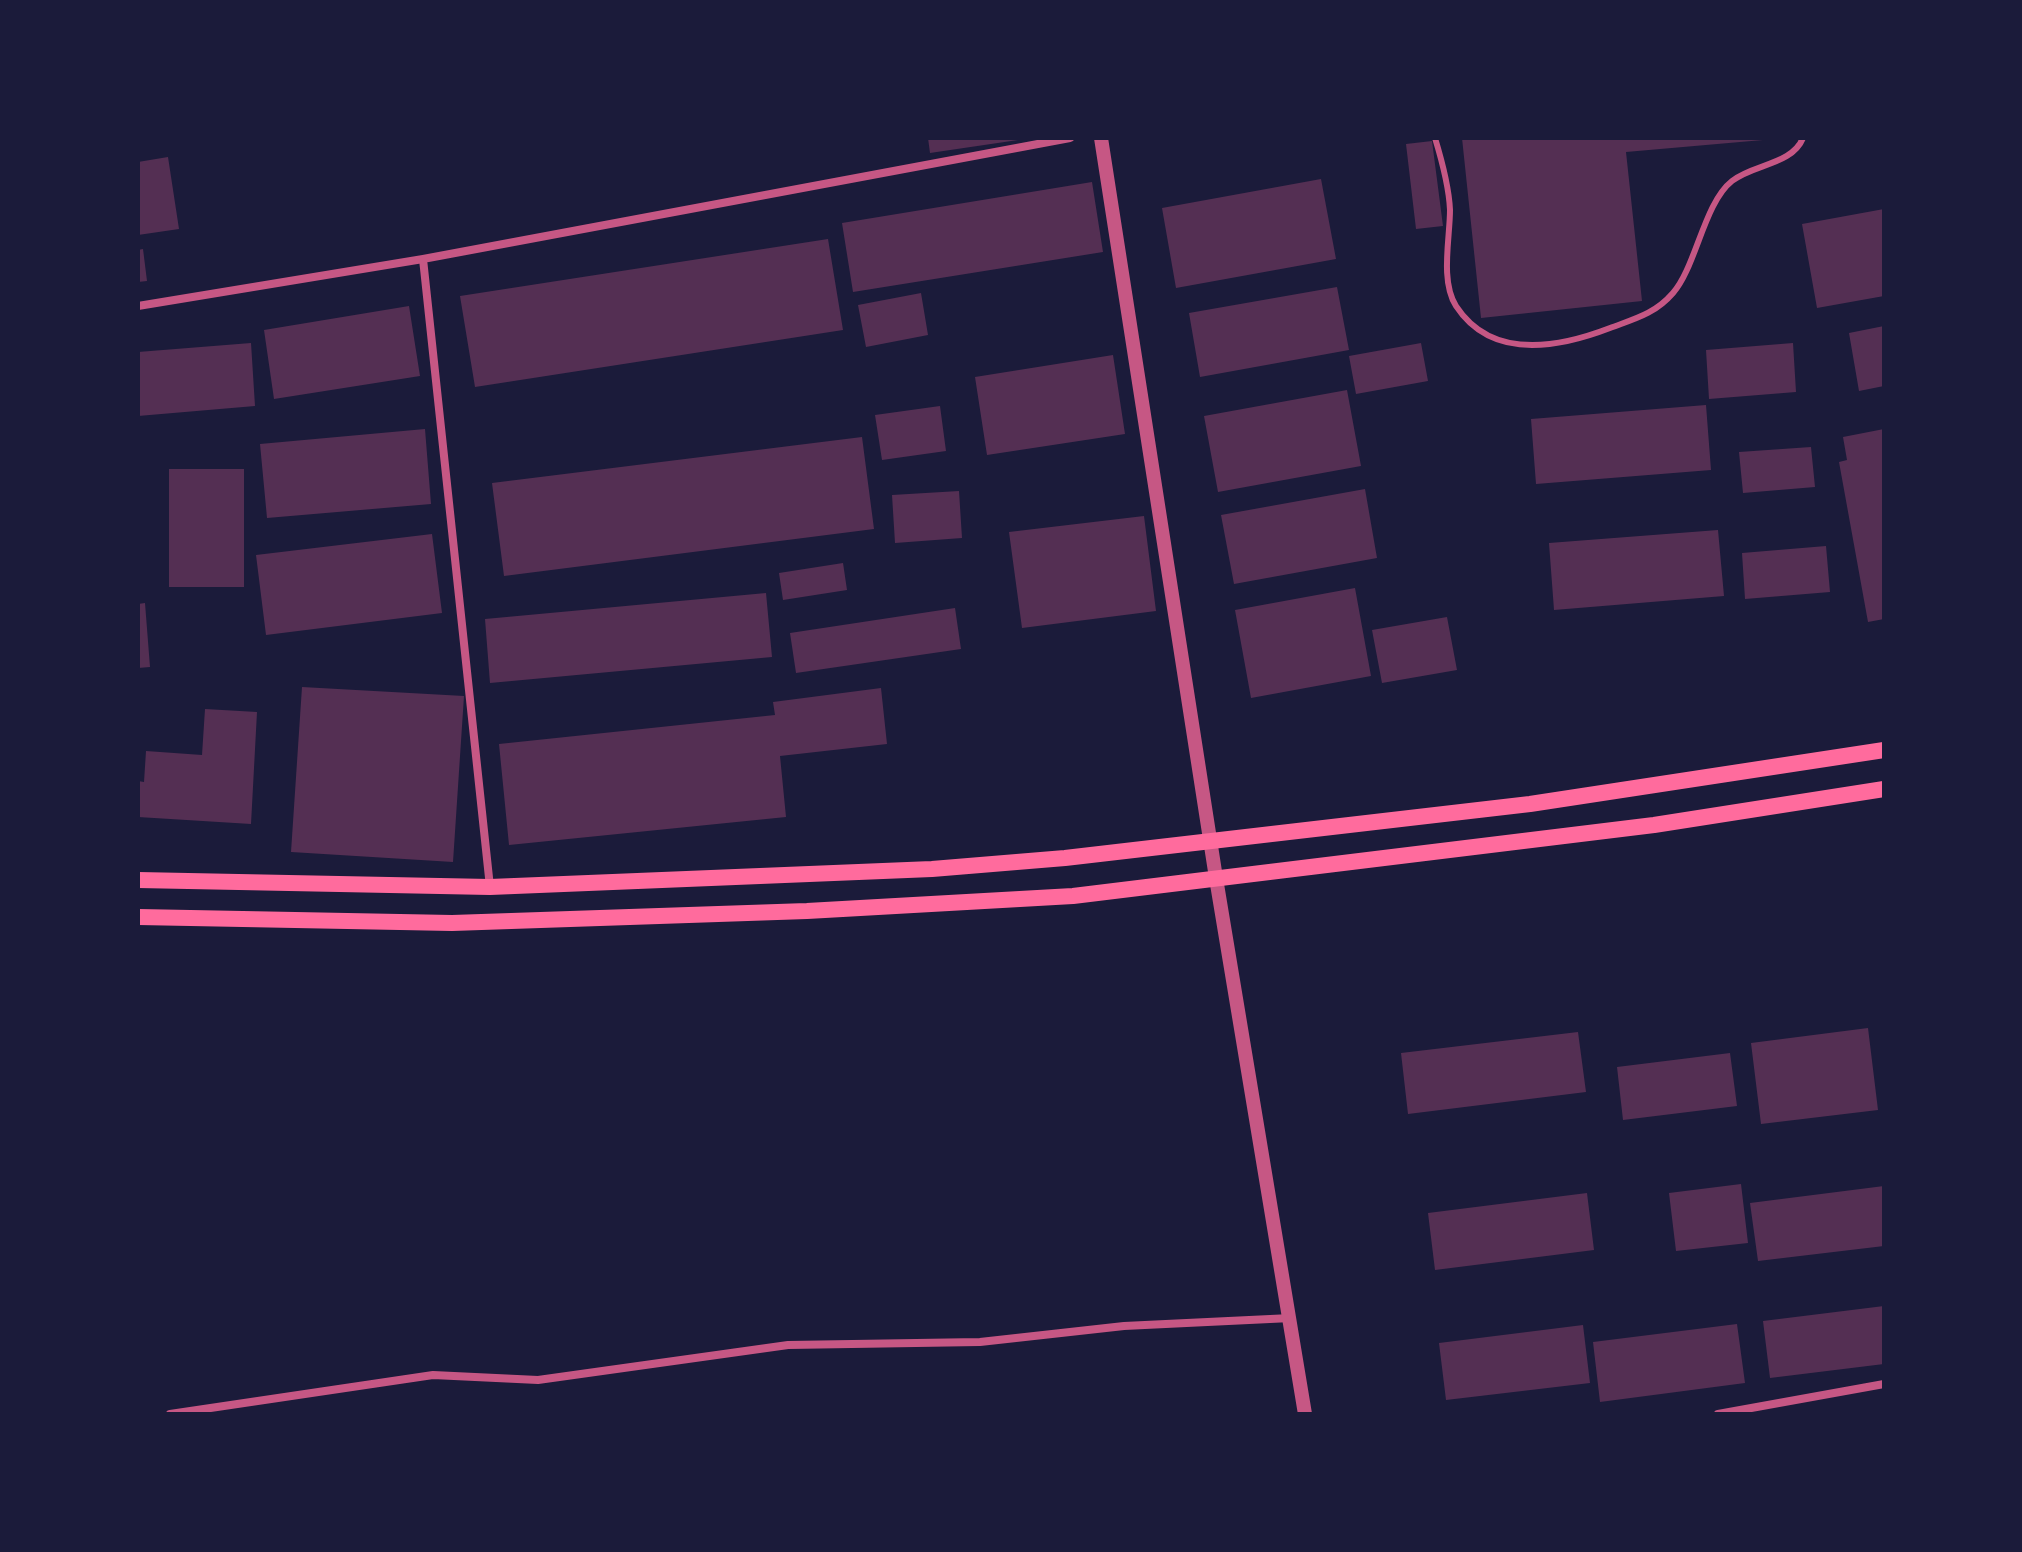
<!DOCTYPE html>
<style>
body{margin:0}
#map{position:relative;width:2022px;height:1552px;overflow:hidden;background:#1b1b3a;font-family:Montserrat,sans-serif}
canvas{display:block}
.frame{position:absolute;inset:0;border:140px solid #1b1b3a;pointer-events:none}
</style>
<div id="map">
<canvas width="2022" height="1552"></canvas>
<div class="frame"></div>
</div>
<script>
const context = document.querySelector('canvas').getContext('2d');
context.lineJoin = 'round';
function paint(path, color) {
  context.fillStyle = color;
  context.fill(path, 'evenodd');
}
function strokePath(path, color, width, dash) {
  context.strokeStyle = color;
  context.lineWidth = width;
  context.lineCap = dash ? 'butt' : 'round';
  context.setLineDash(dash || []);
  context.stroke(path);
}
const building = new Path2D(`
 M928 138H1017L1018 140 930 153Z
 M1462 138H1763V140L1626 152 1642 301 1481 318Z
 M1432 141 1443 226 1416 229 1406 144Z
 M168 157 179 229 138 235V162Z
 M1321 179 1336 259 1176 288 1162 208Z
 M1092 182 1103 252 853 292 842 223Z
 M1884 209V296L1817 308 1802 224Z
 M828 239 843 330 475 387 460 296Z
 M143 249 147 281 138 282V250Z
 M1337 287 1349 350 1200 377 1189 313Z
 M921 293 928 335 866 347 858 305Z
 M409 306 420 376 274 399 264 330Z
 M1884 326V386L1859 391 1849 333Z
 M251 343 255 406 138 416V352Z
 M1421 343 1428 381 1356 394 1349 356Z
 M1793 343 1796 392 1709 399 1706 350Z
 M1113 355 1125 434 987 455 975 377Z
 M1347 390 1361 466 1218 492 1204 416Z
 M1706 405 1711 470 1536 484 1531 419Z
 M940 406 946 451 882 460 875 415Z
 M425 429 431 504 267 518 260 444Z
 M1884 429V619L1868 622 1839 462 1847 460 1843 437Z
 M862 437 874 529 504 576 492 483Z
 M1811 447 1815 487 1743 493 1739 452Z
 M169 469H244V587H169Z
 M1365 489 1377 558 1234 584 1221 515Z
 M959 491 962 538 895 543 892 495Z
 M1144 516 1156 611 1022 628 1009 532Z
 M1718 530 1724 596 1554 610 1549 543Z
 M432 534 442 613 266 635 256 555Z
 M1826 546 1830 592 1745 599 1742 553Z
 M843 563 847 590 783 600 779 573Z
 M1355 588 1371 676 1251 698 1235 610Z
 M766 593 772 657 490 683 485 619Z
 M145 603 150 667 138 668V604Z
 M955 608 961 649 796 673 790 633Z
 M1447 617 1457 670 1382 683 1372 630Z
 M302 687 464 696 453 862 291 852Z
 M881 688 887 744 780 756 786 817 509 845 499 744 775 715 773 702Z
 M205 709 257 712 251 824 138 817V781L144 782 146 751 202 755Z
 M1868 1028 1878 1110 1761 1124 1751 1043Z
 M1578 1032 1586 1092 1408 1114 1401 1053Z
 M1730 1053 1737 1106 1623 1120 1617 1067Z
 M1741 1184 1748 1243 1676 1251 1669 1193Z
 M1884 1186V1246L1758 1261 1750 1203Z
 M1587 1193 1594 1250 1435 1270 1428 1213Z
 M1884 1306V1364L1770 1378 1763 1321Z
 M1737 1324 1745 1383 1600 1402 1593 1342Z
 M1583 1325 1590 1383 1446 1400 1439 1343Z`);
const service = new Path2D(`
 M1435 138C1442 161 1449 186 1450 210 1450 238 1440 281 1456 306 1492 361 1558 348 1610 328 1634 319 1655 314 1673 293 1696 267 1704 203 1732 181 1753 164 1792 165 1803 138`);
const minor = new Path2D(`
 M423 259 490 887
 M138 306 423 259 1070 138
 M170 1414 433 1375 538 1380 788 1345 980 1342 1124 1326 1291 1318
 M1718 1414 1884 1384`);
const tertiary = new Path2D(`
 M1101 138 1216 878 1305 1414`);
const secondary = new Path2D(`
 M138 880 490 887 932 869 1065 858 1530 804 1884 750
 M138 917 452 923 807 911 1073 896 1654 825 1884 789`);
paint(building, '#542f53');
strokePath(service, '#c65784', 6);
strokePath(minor, '#c65784', 8);
strokePath(tertiary, '#c65784', 14);
strokePath(secondary, '#ff6b9d', 16);
</script>
